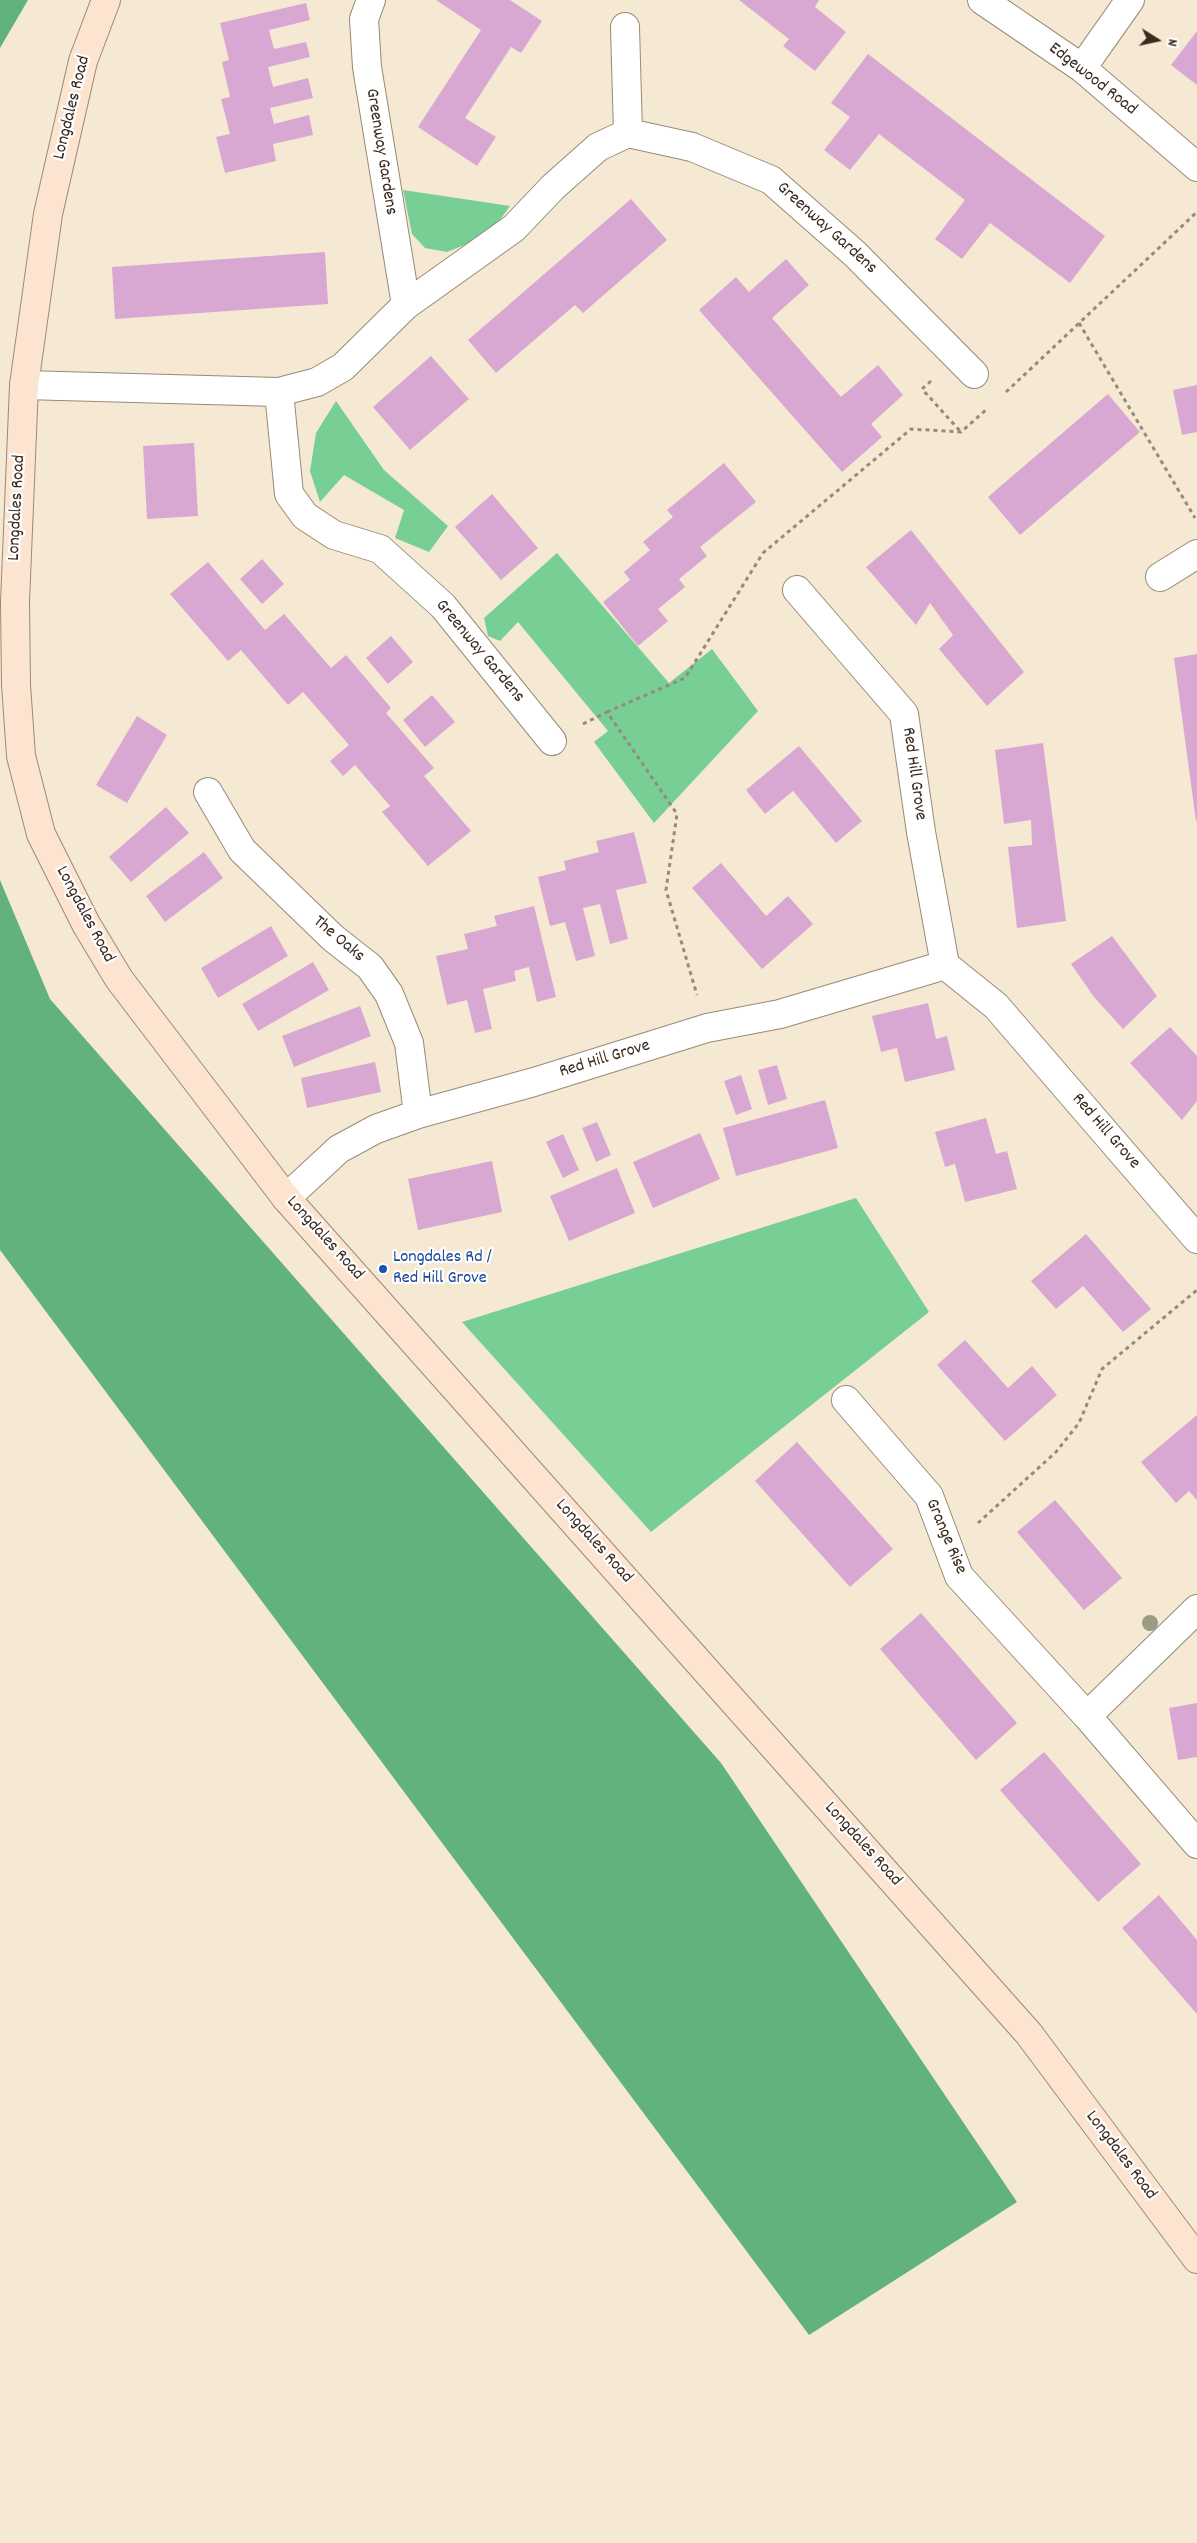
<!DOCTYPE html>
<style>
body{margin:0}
#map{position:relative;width:1197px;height:2543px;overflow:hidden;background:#f5e9d3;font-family:Dekko,sans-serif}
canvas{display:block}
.north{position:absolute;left:1132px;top:15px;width:50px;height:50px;-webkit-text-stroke:4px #fff;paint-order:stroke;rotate:100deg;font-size:14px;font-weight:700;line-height:20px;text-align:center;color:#3b2a1e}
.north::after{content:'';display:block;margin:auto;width:18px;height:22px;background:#3b2a1e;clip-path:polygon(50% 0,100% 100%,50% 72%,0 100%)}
</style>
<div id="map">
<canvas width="1197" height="2543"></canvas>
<div class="north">N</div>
</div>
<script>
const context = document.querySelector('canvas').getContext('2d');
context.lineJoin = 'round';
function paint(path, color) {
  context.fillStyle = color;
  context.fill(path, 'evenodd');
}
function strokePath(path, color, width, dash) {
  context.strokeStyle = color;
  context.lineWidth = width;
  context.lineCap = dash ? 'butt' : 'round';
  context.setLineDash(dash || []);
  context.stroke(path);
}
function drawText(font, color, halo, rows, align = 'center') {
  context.font = font + ' Dekko,sans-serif';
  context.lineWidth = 4.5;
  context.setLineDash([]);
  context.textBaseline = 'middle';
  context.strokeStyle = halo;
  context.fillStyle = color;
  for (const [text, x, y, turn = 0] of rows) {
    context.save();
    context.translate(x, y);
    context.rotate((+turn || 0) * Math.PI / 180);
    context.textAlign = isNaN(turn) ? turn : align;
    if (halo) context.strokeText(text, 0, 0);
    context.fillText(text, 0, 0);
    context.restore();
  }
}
const green = new Path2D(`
 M403 190 510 206 489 235 447 252 425 248 412 234Z
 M336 401 384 470 448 526 429 552 395 538 404 510 344 475 320 502 310 471 316 433Z
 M557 553 669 683 712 649 758 711 654 823 594 742 608 731 518 622 500 641 488 636 484 618Z
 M856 1198 929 1312 651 1532 462 1322Z`);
const forest = new Path2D(`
 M0 0H28L0 48Z
 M0 880 50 999 721 1763 1017 2202 809 2335 0 1250Z`);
const building = new Path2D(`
 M436 0H510L542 21 521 53 511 47 465 118 496 137 477 166 418 127 481 30Z
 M739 0H819L815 7 846 32 815 71 783 46 789 39Z
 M306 3 310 20 269 30 274 49 306 42 310 57 268 67 273 87 308 78 313 98 270 108 274 124 309 115 313 135 273 144 276 161 225 173 216 137 230 134 221 99 230 97 222 62 229 60 220 23Z
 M1197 31V85L1171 65Z
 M868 54 1105 236 1070 283 990 223 962 259 935 239 965 200 879 134 850 170 824 150 850 117 831 103Z
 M631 199 667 240 583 313 575 305 496 373 468 340Z
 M325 252 328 304 115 319 112 267Z
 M786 259 809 285 772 318 841 397 878 365 903 395 871 424 882 437 842 472 699 310 736 277 749 292Z
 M431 356 469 399 410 450 373 407Z
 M1197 385V432L1182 435 1173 390Z
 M1108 394 1140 432 1020 535 988 497Z
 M194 443 198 516 147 519 143 446Z
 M724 463 756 502 700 547 707 556 679 579 685 587 658 609 668 621 638 646 603 602 630 580 624 572 650 550 643 542 673 517 667 510Z
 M492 494 538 548 501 580 455 527Z
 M911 530 1024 672 987 706 939 649 953 635 930 603 916 625 866 567Z
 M262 559 284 584 262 604 240 579Z
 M208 562 265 630 284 614 331 668 346 655 391 708 386 713 434 768 424 776 471 831 428 866 382 812 390 806 355 765 343 776 330 761 349 745 303 692 288 705 241 650 228 661 170 594Z
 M391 636 413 662 388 684 366 658Z
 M1197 654V821H1196L1174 658Z
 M432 695 455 722 425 747 403 720Z
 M137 716 167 735 127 803 96 785Z
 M1043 743 1066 921 1017 928 1008 847 1032 845 1031 820 1004 824 995 750Z
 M799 746 862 821 836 843 793 791 765 814 746 790Z
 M166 807 189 833 131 882 109 857Z
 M634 832 647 883 616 890 628 939 610 944 600 904 583 908 595 956 576 961 565 922 550 926 538 877 566 870 564 861 599 852 596 841Z
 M204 852 223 878 165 922 146 896Z
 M721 863 766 916 788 896 813 924 762 969 692 888Z
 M534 906 556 997 537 1002 529 967 514 971 516 981 483 989 492 1029 475 1033 467 1000 447 1005 436 956 468 949 464 934 497 926 494 916Z
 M271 926 288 956 218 998 201 968Z
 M1112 936 1157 996 1123 1029 1094 997 1071 964Z
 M313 962 329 990 258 1031 242 1004Z
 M928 1003 936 1039 947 1036 955 1070 905 1082 897 1048 881 1052 872 1016Z
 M360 1006 371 1036 294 1067 282 1036Z
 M1170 1027 1197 1056V1101L1182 1120 1130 1063Z
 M375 1062 381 1092 307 1108 301 1078Z
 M777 1065 787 1099 768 1105 758 1070Z
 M741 1075 752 1109 736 1115 724 1081Z
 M825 1100 838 1148 736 1176 723 1128Z
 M986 1118 996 1154 1007 1151 1017 1189 965 1202 955 1164 945 1167 935 1132Z
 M597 1122 611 1155 596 1162 582 1128Z
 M700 1133 720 1179 653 1208 633 1162Z
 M563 1134 579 1170 563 1178 546 1142Z
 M492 1161 502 1212 418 1230 408 1179Z
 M617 1168 635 1213 569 1241 550 1196Z
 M1086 1234 1151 1309 1123 1332 1083 1286 1056 1309 1031 1281Z
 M965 1340 1008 1388 1032 1366 1057 1395 1005 1441 937 1365Z
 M1197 1415V1500L1189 1491 1176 1503 1141 1462Z
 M797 1442 893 1549 850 1587 755 1481Z
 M1055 1500 1122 1578 1084 1610 1017 1532Z
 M921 1613 1017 1723 976 1760 880 1649Z
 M1197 1703V1757L1178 1760 1169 1708Z
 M1044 1752 1141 1864 1098 1902 1000 1790Z
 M1159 1895 1197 1940V2014L1122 1928Z`);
const path = new Path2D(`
 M1079 323 1195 518
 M931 381 922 389 961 432
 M1006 392 1197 212
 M607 712 685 678 763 553 911 429 961 432 987 409
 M583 724 607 712 677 814 666 890 697 995
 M978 1523 1056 1452 1079 1423 1102 1369 1197 1290`);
const street = new Path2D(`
 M371 0 364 19 367 67 406 305
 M982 0 1082 68 1197 167
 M625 27 628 133
 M1082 68 1130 0
 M24 385 279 392 317 382 343 367 406 305 514 228 553 187 598 147 628 133 692 147 771 180 855 254 974 374
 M279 392 289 494 305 516 334 535 380 549 443 606 552 741
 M1160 577 1197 554
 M208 792 242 850 333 938 370 967 389 994 409 1043 418 1114
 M945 965 996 1006 1197 1239
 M286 1198 339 1149 376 1129 418 1114 534 1082 707 1028 780 1014 945 965 921 832 904 714 797 590
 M846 1400 929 1496 959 1576 1087 1716
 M1197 1609 1087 1716 1197 1844`);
const secondary = new Path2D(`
 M106 0 83 61 48 214 24 385 15 602 16 685 21 756 41 834 86 924 119 979 286 1198 1029 2034 1197 2259`);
const trees = [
 [1150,1623]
];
const markers = [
 [383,1269,5,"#1a4fb4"]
];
const streetNames = [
 ["Edgewood Road",1092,80,38],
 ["Longdales Road",73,108,-76],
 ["Greenway Gardens",380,152,81],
 ["Greenway Gardens",826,229,42],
 ["Longdales Road",18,508,-87],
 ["Greenway Gardens",479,652,50],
 ["Red Hill Grove",913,774,82],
 ["Longdales Road",84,915,62],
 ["The Oaks",338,940,40],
 ["Red Hill Grove",605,1060,-17],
 ["Red Hill Grove",1105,1132,49],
 ["Longdales Road",324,1239,48],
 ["Grange Rise",945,1537,67],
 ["Longdales Road",593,1542,48],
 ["Longdales Road",862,1845,48],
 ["Longdales Road",1120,2156,53]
];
const transitNames = [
 ["Longdales Rd /",393,1259],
 ["Red Hill Grove",393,1280]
];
paint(green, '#77cf95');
paint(forest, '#61b27e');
paint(building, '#d9a8d2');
strokePath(street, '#988a78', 30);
strokePath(secondary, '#988a78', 30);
strokePath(path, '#988a78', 3, [4, 4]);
strokePath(street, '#fff', 28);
strokePath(secondary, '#fde4d1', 28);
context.fillStyle = '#999b83';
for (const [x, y] of trees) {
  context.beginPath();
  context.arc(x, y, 8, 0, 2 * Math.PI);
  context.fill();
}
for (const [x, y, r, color] of markers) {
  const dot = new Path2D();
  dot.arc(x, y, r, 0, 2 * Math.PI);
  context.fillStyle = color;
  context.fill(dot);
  strokePath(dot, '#fff', 2);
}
drawText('18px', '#3b2a1e', '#fff', streetNames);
drawText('18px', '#164399', '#fff', transitNames, 'left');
</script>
